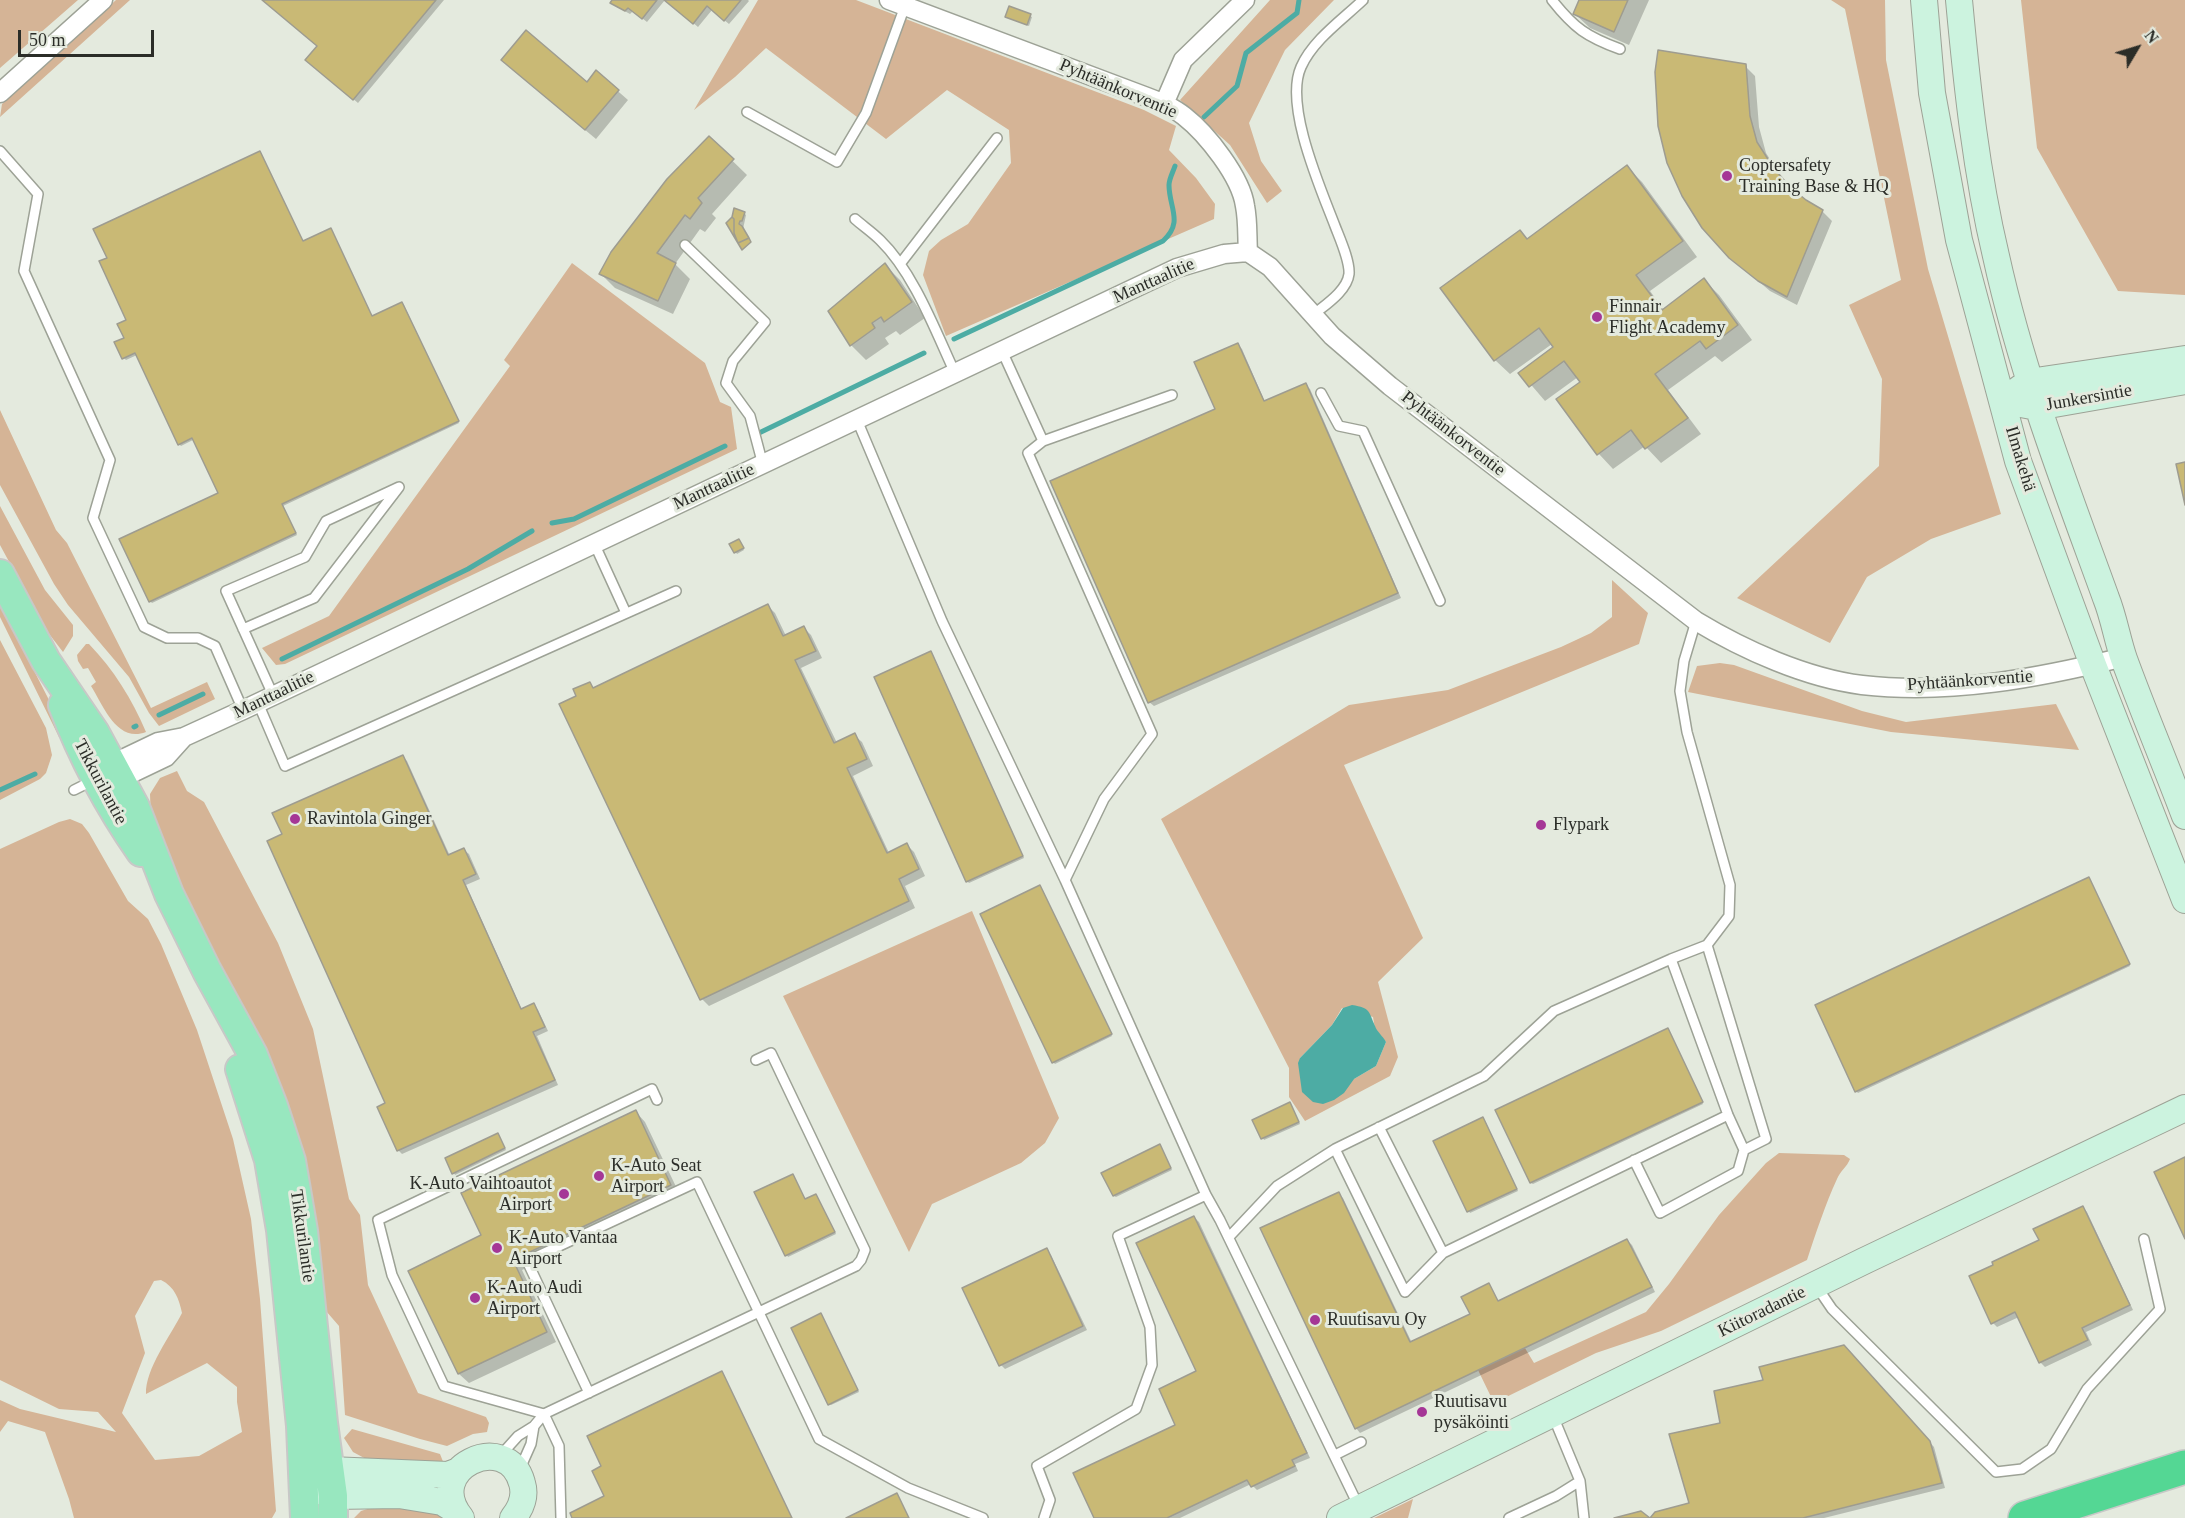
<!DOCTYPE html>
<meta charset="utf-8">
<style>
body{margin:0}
#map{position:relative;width:2185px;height:1518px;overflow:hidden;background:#e4eade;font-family:"Times New Roman",serif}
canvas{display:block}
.north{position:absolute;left:2107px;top:18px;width:60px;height:60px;-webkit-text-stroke:4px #e4eade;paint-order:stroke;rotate:52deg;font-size:16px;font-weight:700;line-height:24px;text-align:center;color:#2b2d28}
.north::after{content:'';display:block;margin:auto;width:21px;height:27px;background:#2b2d28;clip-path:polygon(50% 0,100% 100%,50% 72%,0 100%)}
.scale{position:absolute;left:18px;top:30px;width:136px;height:27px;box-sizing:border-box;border:3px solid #2b2d28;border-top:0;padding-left:8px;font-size:18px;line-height:21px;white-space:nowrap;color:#2b2d28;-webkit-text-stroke:4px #e4eade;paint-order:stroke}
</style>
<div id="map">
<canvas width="2185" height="1518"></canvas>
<div class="north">N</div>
<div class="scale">50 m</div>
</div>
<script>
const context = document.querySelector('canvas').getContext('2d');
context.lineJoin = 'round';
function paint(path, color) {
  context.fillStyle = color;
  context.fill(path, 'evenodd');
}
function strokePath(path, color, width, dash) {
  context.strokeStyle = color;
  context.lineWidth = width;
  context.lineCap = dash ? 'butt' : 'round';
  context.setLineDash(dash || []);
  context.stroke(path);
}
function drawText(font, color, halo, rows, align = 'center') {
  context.font = font + ' "Times New Roman",serif';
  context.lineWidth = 6;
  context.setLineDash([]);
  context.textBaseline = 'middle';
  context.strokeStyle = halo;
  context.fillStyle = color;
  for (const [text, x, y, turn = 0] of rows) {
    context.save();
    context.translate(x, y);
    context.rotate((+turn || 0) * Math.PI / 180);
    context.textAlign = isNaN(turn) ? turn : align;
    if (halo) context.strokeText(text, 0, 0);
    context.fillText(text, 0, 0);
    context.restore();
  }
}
const green = new Path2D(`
 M0 0H78L0 68Z
 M116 0H130L0 117 2 104Z
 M758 0H856L1144 110 1176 126 1169 150 1196 178 1215 204 1214 219 946 336 923 275 929 251 941 240 968 224 1011 163 1009 130 947 90 886 139 766 48 735 77 694 110Z
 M1270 0H1334L1285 50 1249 123 1261 161 1282 191 1267 203 1230 145 1180 100Z
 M1831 0H1885L1886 60 1928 269 2001 514 1931 539 1867 577 1830 643 1737 598 1879 466 1882 379 1849 305 1901 280 1845 9Z
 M2021 0H2185V295L2118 291 2037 148Z
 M572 263 705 363 720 402 731 407 737 449 285 664 276 665 262 648 329 616 510 366 504 360Z
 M0 410 56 530 67 543 151 708 207 682 215 699 159 726 149 713 129 677 68 605 54 584 0 485Z
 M0 506 45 590 73 625V636L63 652 46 630 0 545Z
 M1612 580 1648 613 1639 644 1344 765 1423 938 1378 982 1398 1057 1390 1076 1305 1121 1289 1097V1068L1161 819 1349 705 1448 690 1561 647 1591 633 1612 617ZM1342 1008 1373 1017 1375 1029 1386 1042 1376 1066 1354 1079 1300 1058 1332 1025Z
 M0 604 48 698 65 738 59 737 0 617Z
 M0 640 46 728 52 755 46 773 40 779 0 800Z
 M86 644H89C114 670 132 699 146 732 117 743 104 707 91 686L96 682 88 668 83 669 78 661 77 655Z
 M1720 663 1734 665 1862 711 1906 722 2056 704 2079 750 1891 732 1688 692 1697 666Z
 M177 771 187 791 204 802 278 943 313 1029 349 1199 360 1215 368 1285 418 1393 486 1417 489 1423 487 1432 473 1434 447 1446 420 1439 345 1415 339 1326 326 1311 208 942 151 822 150 794 160 778Z
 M70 819 82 824 89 833 128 901 148 919 161 944 197 1030 233 1139 251 1219 260 1299 276 1511 272 1518H74L69 1499 45 1432 8 1421 0 1432V1400L20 1409 116 1432 98 1412 59 1409 0 1380V849L59 822ZM161 1280C175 1287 179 1299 182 1313 171 1335 145 1369 146 1394L207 1363 237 1387V1402L242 1432 199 1456 155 1460 122 1413 145 1353 135 1316 154 1281Z
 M972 911 1059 1118 1045 1143 1021 1163 932 1204 909 1252 783 996Z
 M1779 1153 1844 1155 1850 1159C1847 1167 1840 1171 1837 1179 1825 1205 1816 1233 1807 1260L1661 1331 1596 1353 1494 1403 1478 1370 1525 1348 1534 1363 1646 1312 1669 1284 1719 1215 1766 1163Z
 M352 1429 440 1454 444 1464 368 1460 353 1452 344 1438Z
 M1413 1499 1408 1518H1374Z
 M380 1505 432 1507 450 1518H354L361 1511Z`);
const water = new Path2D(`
 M1352 1005C1371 1008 1368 1011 1375 1026 1377 1032 1383 1036 1386 1042L1376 1066 1354 1079 1344 1093 1334 1100 1323 1104 1313 1102 1302 1092 1298 1063 1300 1058 1332 1025 1343 1008Z`);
const shadow = new Path2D(`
 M264 0H444L358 103 312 64 319 46Z
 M614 0H665L647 22 633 11 630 14 617 7 612 3Z
 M666 0H748L749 1 729 24 712 10 698 27Z
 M1581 0H1649L1629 45 1590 28 1575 14Z
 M1030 16 1032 17 1029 26 1009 18Z
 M1745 66 1755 76 1759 127 1766 153 1782 178 1794 193 1822 211 1832 221 1797 305 1770 291 1730 257Z
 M513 70 587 84 597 73 628 100 596 139Z
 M709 138 747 175 712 214 716 218 705 232 700 229 675 264 690 279 673 314 615 288 601 274Z
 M1627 167 1642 182 1697 257 1650 291 1664 310 1704 280 1719 295 1752 340 1722 362 1715 356 1668 390 1701 434 1661 463 1645 446 1613 469 1599 454 1559 399 1582 382 1578 377 1545 401 1521 373 1555 348 1552 344 1510 374 1495 360 1520 232 1528 240Z
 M744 213 746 215 743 229 728 223Z
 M303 243 373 317 402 303 404 305 459 423 283 506 297 535 152 603 150 601 220 493 195 439 181 446 179 444 137 355 126 360 124 358Z
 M885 265 900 280 925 318 900 335 896 331 885 338 889 344 866 360 851 345 830 311Z
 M1238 345 1242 349 1265 402 1305 385 1310 389 1401 598 1154 706 1149 702 1217 409Z
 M740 542 744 550 737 554 731 545Z
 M768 606 775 613 786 636 804 628 811 635 822 658 801 668 837 743 854 735 862 742 873 766 853 776 889 853 907 845 914 852 925 876 905 886 915 908 709 1006 702 999 578 696 589 683 595 689Z
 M933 655 1024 858 969 883 967 881Z
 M402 756 407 761 450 856 464 850 469 854 480 879 466 885 522 1010 534 1005 538 1010 548 1031 537 1036 558 1085 402 1154 398 1150 387 1104 284 835Z
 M2089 879 2130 966 1858 1093 1856 1091 1817 1006Z
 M1042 889 1112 1036 1055 1064 1053 1062Z
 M1669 1032 1703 1104 1533 1184 1531 1183Z
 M1290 1104 1300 1124 1264 1140 1254 1120Z
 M636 1112 645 1122 680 1195 522 1270 556 1342 469 1383 459 1374 410 1271 483 1236Z
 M1485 1121 1518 1191 1470 1213 1435 1142Z
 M499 1137 506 1150 455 1175 454 1173Z
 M1161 1148 1172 1170 1116 1197 1114 1196Z
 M756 1193 805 1201 817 1197 836 1234 788 1257Z
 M1338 1194 1343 1198 1412 1343 1472 1315 1488 1285 1499 1302 1627 1240 1632 1245 1655 1292 1360 1433 1356 1428Z
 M2083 1208 2087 1212 2133 1310 2086 1332 2092 1345 2045 1367 2040 1362 2019 1317 1997 1327 1993 1323 2041 1241Z
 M1194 1217 1199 1222 1310 1458 1295 1464 1298 1471 1257 1490 1251 1484 1180 1518H1096L1177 1426 1198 1372Z
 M1046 1250 1051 1255 1087 1330 1005 1369 1001 1365Z
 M822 1317 859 1392 831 1405 829 1404Z
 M1849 1351 1934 1447 1945 1488 1824 1518H1652L1691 1504 1722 1424 1765 1381Z`);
const stream = new Path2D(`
 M1204 117 1237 86 1246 53 1297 13 1299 0
 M954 339 1163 241C1184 222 1169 208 1169 185 1169 179 1173 172 1175 166
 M759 433 924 353
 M552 523 574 519 725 446
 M282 659 468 569 532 531
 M159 715 203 694
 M134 727 136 726
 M0 790 35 774`);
const building = new Path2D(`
 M262 0H436L353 100 305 60 317 46Z
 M612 0H657L642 19 628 8 625 11 610 3Z
 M664 0H741L724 21 707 6 693 24Z
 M1579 0H1628L1614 32 1573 14Z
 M1009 6 1031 14 1027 25 1005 17Z
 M526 30 587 82 596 70 619 90 585 130 501 60Z
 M1658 50 1746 64 1750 116 1757 142 1773 167 1789 186 1806 200 1823 210 1787 297 1758 281 1729 258 1702 228 1682 196 1667 163 1658 126 1655 72Z
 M709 136 734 159 698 198 702 203 690 219 685 215 657 253 676 263 658 301 599 274 611 252 667 179Z
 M260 151 303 241 331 228 372 316 402 302 459 421 282 504 296 533 149 602 119 539 218 493 192 438 178 445 135 353 122 359 114 342 124 338 117 324 126 320 99 261 107 258 93 229Z
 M1627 165 1683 241 1636 275 1662 310 1704 278 1738 325 1706 349 1700 341 1655 374 1688 418 1645 449 1631 430 1597 455 1556 399 1580 382 1564 361 1529 387 1518 373 1553 347 1539 328 1494 361 1440 288 1520 230 1527 239Z
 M734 208 745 212 742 221H740L739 224 742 226 749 238 738 243 734 233V219L732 217Z
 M732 217 734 219V233L738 243 749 238 751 242 742 250 726 223Z
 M885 263 912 302 884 322 881 317 872 323 875 328 850 346 828 311Z
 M1238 343 1264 401 1306 383 1398 593 1148 703 1050 481 1215 409 1194 362Z
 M2185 462V505L2176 464Z
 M739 539 744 548 734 553 729 544Z
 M768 604 783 636 804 626 816 651 795 660 834 743 855 733 867 759 847 768 887 853 907 843 919 869 899 879 909 901 700 1000 559 704 576 696 573 689 590 682 593 688Z
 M931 651 1023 856 966 882 874 677Z
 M403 755 448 855 464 848 476 874 463 880 521 1009 534 1003 545 1027 533 1032 555 1080 397 1151 377 1107 385 1103 267 841 282 834 272 813Z
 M2089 877 2130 964 1855 1092 1815 1005Z
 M1040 885 1112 1034 1052 1063 980 914Z
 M1668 1028 1703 1102 1530 1183 1495 1110Z
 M1290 1102 1299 1122 1261 1139 1252 1120Z
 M636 1110 671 1185 513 1260 547 1332 458 1374 408 1271 481 1235 461 1193Z
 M1483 1117 1517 1189 1467 1212 1433 1141Z
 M498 1133 505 1148 452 1174 445 1158Z
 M1160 1144 1171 1168 1113 1196 1101 1173Z
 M2185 1157V1239L2154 1172Z
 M793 1174 805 1199 816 1194 835 1232 785 1256 754 1192Z
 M1339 1192 1410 1342 1470 1314 1461 1297 1489 1283 1498 1301 1627 1239 1652 1287 1355 1429 1260 1228Z
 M2083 1206 2130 1305 2082 1328 2088 1340 2039 1363 2015 1312 1991 1324 1969 1276 1993 1265 1992 1262 2039 1240 2033 1229Z
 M1194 1216 1307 1453 1292 1460 1295 1466 1251 1487 1247 1480 1167 1518H1094L1073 1473 1175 1425 1159 1389 1196 1371 1136 1243Z
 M1047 1248 1083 1326 999 1366 962 1288Z
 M821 1313 858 1390 828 1405 791 1328Z
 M1844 1345 1930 1441 1942 1483 1803 1518H1650L1655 1512 1689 1503 1669 1434 1720 1423 1714 1391 1763 1380 1759 1367Z
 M722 1371 792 1518H572L570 1513 604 1496 592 1471 601 1466 587 1436Z
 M897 1493 909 1518H846Z
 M1641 1511 1650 1518H1614Z`);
const service = new Path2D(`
 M1552 0C1574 28 1587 37 1620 49
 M747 112 837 162 866 113 905 6
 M0 151 38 194 24 271 110 460 93 518 144 627 167 638H198L215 646 243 710
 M855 219C863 226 872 232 880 240 914 273 935 330 955 373
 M685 245 765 322 733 361 726 383 750 416 763 465
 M900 264 997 138
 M1313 315C1325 305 1347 291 1349 274 1350 261 1340 239 1335 226 1320 187 1284 105 1301 67 1313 40 1342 20 1363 0
 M1002 351 1043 441
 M1321 393 1339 426 1363 431 1440 601
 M1172 395 1043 441 1028 453 1152 734 1104 799 1065 880 1206 1195 1220 1220 1359 1507
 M857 420 942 621 1065 880
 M594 543 626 613
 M243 629 314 598 399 487 326 521 305 557 226 591 273 695
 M258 703 285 766 676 591
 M74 790 94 780
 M1707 945 1766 1139 1744 1150
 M1379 1127 1443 1253 1728 1115
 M1335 1149 1405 1292 1443 1253
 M1634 1160 1660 1213 1738 1171 1744 1150 1728 1115 1671 959
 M1229 1237 1277 1186 1335 1149 1484 1076 1554 1011 1671 959 1707 945 1729 916 1730 885 1687 732 1680 691 1684 661 1696 621
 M1817 1287 1832 1309 1996 1472 2022 1469 2051 1449 2087 1389 2160 1309 2144 1239
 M589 1393 527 1261 697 1182 819 1439 908 1488 983 1518
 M1553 1416 1580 1481 1584 1518
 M1335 1455 1361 1442
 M500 1456 518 1436 534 1426 544 1414 856 1266 861 1260 865 1250 771 1053 756 1060
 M519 1471 531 1444 534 1426
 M561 1518 559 1446 544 1414 444 1386 392 1275 378 1220 652 1089 657 1100
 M1044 1518 1050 1500 1037 1466 1136 1409 1152 1365 1150 1327 1118 1236 1206 1195
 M1509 1518 1556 1496 1580 1481`);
const minor = new Path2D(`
 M889 0 1147 97C1160 102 1173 107 1184 116 1207 134 1241 177 1245 206 1248 221 1247 237 1248 252
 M0 93 103 0
 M1164 104 1183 60 1245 0
 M1248 252 1270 267 1332 336 1390 386 1696 621C1744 650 1806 678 1862 685 1950 695 2039 678 2124 657
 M105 771 112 764 158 742 184 737 243 710 1177 268 1224 254 1248 252
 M110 779H120L166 757 184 737`);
const secondary = new Path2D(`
 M1924 0 1932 93 1959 240 2018 461 2093 665 2185 900
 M1959 0C1967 86 1976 172 1996 256 2022 374 2065 485 2106 598 2114 618 2117 639 2124 659 2143 711 2165 763 2185 816
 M2015 392 2029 382 2185 359
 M2021 404 2037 407 2185 381
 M312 1480 330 1470 448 1475 458 1471
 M316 1489 333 1496 399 1495 442 1502 455 1510
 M461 1518C421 1469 507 1428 522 1483 526 1496 521 1508 513 1518
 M1340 1518 1864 1261 2185 1108`);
const primary = new Path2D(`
 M0 574 46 661 95 733 135 807 169 894 207 971 253 1055 273 1106 291 1161 303 1231 323 1423 333 1496V1518
 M63 705C83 758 109 806 141 852
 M240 1069 269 1160 281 1230 301 1426 305 1518`);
const motorway = new Path2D(`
 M2025 1518 2185 1467`);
const markers = [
 [1727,176,6,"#a53796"],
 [1597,317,6,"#a53796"],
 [295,819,6,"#a53796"],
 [1541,825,6,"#a53796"],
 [599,1176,6,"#a53796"],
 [564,1194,6,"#a53796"],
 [497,1248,6,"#a53796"],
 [475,1298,6,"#a53796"],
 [1315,1320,6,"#a53796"],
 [1422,1412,6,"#a53796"]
];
const streetNames = [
 ["Pyhtäänkorventie",1118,89,23],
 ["Manttaalitie",1154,281,-24],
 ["Junkersintie",2089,398,-10],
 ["Pyhtäänkorventie",1453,434,38],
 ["Ilmakehä",2020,459,73],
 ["Manttaalitie",714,487,-25],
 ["Pyhtäänkorventie",1970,681,-4],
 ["Manttaalitie",274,695,-26],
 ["Tikkurilantie",100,782,62],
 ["Tikkurilantie",302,1236,82],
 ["Kiitoradantie",1762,1312,-26]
];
const poiNames = [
 ["Coptersafety",1739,166],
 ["Training Base & HQ",1739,187],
 ["Finnair",1609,307],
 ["Flight Academy",1609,328],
 ["Ravintola Ginger",307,819],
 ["Flypark",1553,825],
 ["K-Auto Seat",611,1166],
 ["Airport",611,1187],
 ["K-Auto Vaihtoautot",552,1184,"right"],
 ["Airport",552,1205,"right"],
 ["K-Auto Vantaa",509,1238],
 ["Airport",509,1259],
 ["K-Auto Audi",487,1288],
 ["Airport",487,1309],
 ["Ruutisavu Oy",1327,1320],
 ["Ruutisavu",1434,1402],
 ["pysäköinti",1434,1423]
];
paint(green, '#d5b496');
paint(water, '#4daca4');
paint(shadow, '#0003');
strokePath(stream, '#4daca4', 5);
paint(building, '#c9b975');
strokePath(building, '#9e9c90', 1.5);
strokePath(service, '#9da296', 12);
strokePath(minor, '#9da296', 21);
strokePath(secondary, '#9da296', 28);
strokePath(primary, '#c8c8c7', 32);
strokePath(motorway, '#c8c8c7', 36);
strokePath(service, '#fff', 9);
strokePath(minor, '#fff', 18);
strokePath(secondary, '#ccf3df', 26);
strokePath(primary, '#98e7bf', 28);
strokePath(motorway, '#54d794', 33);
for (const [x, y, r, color] of markers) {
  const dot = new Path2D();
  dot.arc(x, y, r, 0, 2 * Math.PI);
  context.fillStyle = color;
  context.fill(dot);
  strokePath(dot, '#e4eade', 2);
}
drawText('18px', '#2b2d28', '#e4eade', streetNames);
drawText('18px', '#2b2d28', '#e4eade', poiNames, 'left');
</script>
